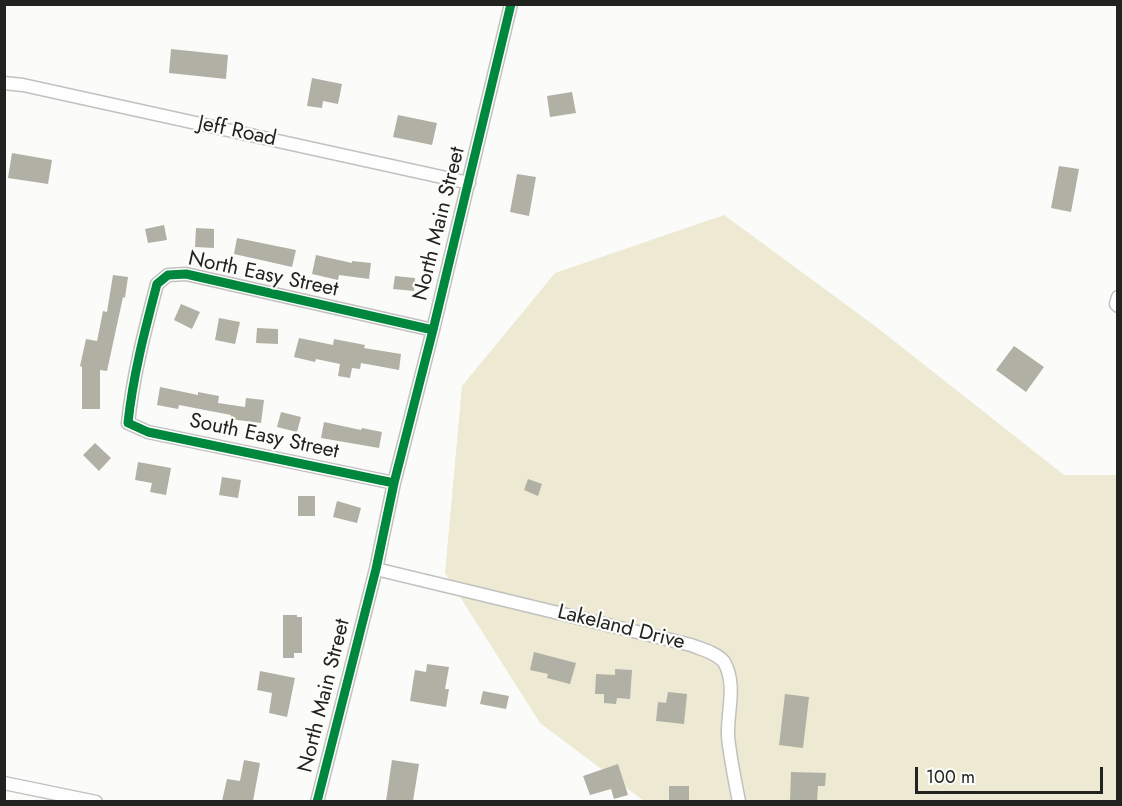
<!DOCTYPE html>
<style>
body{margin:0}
#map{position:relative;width:1122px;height:806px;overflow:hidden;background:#fbfbf9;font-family:Jost,sans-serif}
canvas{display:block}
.frame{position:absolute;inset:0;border:6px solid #222220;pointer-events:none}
.scale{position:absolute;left:915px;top:767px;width:188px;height:27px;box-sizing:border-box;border:3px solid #222220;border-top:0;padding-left:8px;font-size:18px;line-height:21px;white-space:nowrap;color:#222220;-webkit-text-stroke:4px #fcfcf8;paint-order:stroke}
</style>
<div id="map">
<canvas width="1122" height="806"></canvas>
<div class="frame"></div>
<div class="scale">100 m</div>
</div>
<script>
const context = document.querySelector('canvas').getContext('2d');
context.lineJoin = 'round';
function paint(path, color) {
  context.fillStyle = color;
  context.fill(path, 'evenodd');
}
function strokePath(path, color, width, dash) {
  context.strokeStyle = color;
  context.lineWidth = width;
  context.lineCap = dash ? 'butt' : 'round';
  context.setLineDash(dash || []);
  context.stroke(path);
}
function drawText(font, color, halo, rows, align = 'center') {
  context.font = font + ' Jost,sans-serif';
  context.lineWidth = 4.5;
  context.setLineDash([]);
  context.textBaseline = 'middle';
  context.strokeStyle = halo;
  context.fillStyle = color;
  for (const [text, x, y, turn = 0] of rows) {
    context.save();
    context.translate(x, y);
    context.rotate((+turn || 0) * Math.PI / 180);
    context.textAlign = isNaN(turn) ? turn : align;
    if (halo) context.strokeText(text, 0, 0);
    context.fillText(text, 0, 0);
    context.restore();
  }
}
const green = new Path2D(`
 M724 215 875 326 1064 475H1117V801H644L540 723 445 573 462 386 555 273Z`);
const building = new Path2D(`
 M171 49 228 55 226 79 169 73Z
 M312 78 342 84 338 104 323 101 322 108 307 106Z
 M572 92 576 113 550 117 547 96Z
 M398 115 437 123 432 145 393 137Z
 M12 153 52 160 48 184 8 178Z
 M1059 166 1079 169 1071 212 1051 208Z
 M517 174 536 177 529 216 510 212Z
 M164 225 167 240 148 243 145 229Z
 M196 228 214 229V248L195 247Z
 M237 238 296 250 292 267 234 254Z
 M316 255 352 263V261L371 263 369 279 339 275 338 280 312 274Z
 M113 275 128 277 125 298 123 297 107 371 100 370V409H82V367L80 366 86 339 97 341 103 311 107 312Z
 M395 276 415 278 414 291 393 289Z
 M181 304 200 312 192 329 174 320Z
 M219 318 240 322 235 344 215 340Z
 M257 328 278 329V344L256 343Z
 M299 338 333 345 334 339 365 345 364 348 401 354 399 370 361 363 360 369 352 368 350 378 338 376 340 364 316 359 315 362 294 357Z
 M1014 346 1044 367 1026 392 996 370Z
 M160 387 198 395V392L219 396 218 403 245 407 246 398 264 400 261 423 230 419 231 415 179 405 178 409 157 405Z
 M281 412 301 417 297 432 277 427Z
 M324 422 361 430 362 428 382 432 379 448 321 438Z
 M95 443 111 458 99 471 83 455Z
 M138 462 171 468 166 495 150 492 152 483 135 480Z
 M222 477 241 480 238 498 219 495Z
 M528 479 542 484 538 496 524 490Z
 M298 496H315V516H298Z
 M337 501 361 508 357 523 333 517Z
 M283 615H297V617H302V653H294V658H283Z
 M534 652 576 663 570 684 547 678 548 674 530 670Z
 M427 664 449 667 445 689H449L446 707 410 701 415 670 426 672Z
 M615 669 632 670 630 699 617 698 616 704 604 703V694H595L596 674 615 675Z
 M260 671 295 678 287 717 269 713 272 693 257 690Z
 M483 691 509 696 506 709 480 704Z
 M668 692 687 694 684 724 656 721 658 702 666 703Z
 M785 694 809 697 803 748 779 745Z
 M244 760 260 763 253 801H222L227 779 240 781Z
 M392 760 419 764 413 801H386Z
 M618 764 628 795 614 799 611 789 590 795 583 776Z
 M791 772 826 773 825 786H818L817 801H790Z
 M669 786H689V801H669Z`);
const minor = new Path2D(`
 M4 83 23 85 469 183
 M1118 297 1116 304 1118 306
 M394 483 148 432 128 423C133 375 145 330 157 284L168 275 186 274 433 330
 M376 569 691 645C701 649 717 653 724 662 737 684 727 712 728 736 730 758 735 780 739 802
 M4 783 96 802
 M317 802 376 569 394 483 433 330 511 4`);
const cycleway = new Path2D(`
 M394 483 148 432 128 423C133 375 145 330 157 284L168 275 186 274 433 330
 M317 802 376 569 394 483 433 330 511 4`);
const streetNames = [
 ["Jeff Road",237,132,12],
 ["North Main Street",440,224,-76],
 ["North Easy Street",263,275,12],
 ["South Easy Street",264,437,12],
 ["Lakeland Drive",621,628,14],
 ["North Main Street",325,696,-76]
];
paint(green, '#ede9d2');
paint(building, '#b1b0a5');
strokePath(minor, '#c1c1c0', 15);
strokePath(minor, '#fefefe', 12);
strokePath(cycleway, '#00873e', 9);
drawText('21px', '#222220', '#fcfcf8', streetNames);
</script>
